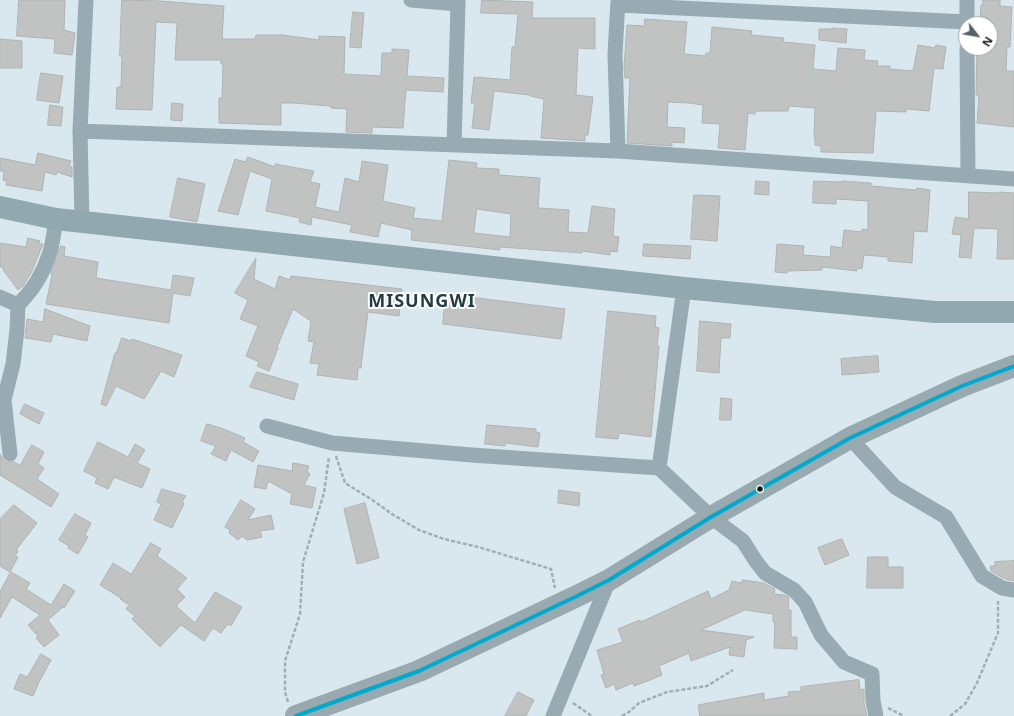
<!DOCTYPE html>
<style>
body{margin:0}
#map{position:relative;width:1014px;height:716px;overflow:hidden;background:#d9e8ee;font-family:"Noto Sans",sans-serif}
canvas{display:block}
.north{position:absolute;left:958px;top:16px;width:40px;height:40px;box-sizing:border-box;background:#fff;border:1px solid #9fa3a5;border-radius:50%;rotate:121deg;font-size:11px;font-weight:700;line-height:16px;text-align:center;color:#0f191d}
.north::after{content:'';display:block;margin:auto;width:14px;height:18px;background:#566166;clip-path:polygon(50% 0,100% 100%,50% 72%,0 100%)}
</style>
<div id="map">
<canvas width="1014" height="716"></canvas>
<div class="north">N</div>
</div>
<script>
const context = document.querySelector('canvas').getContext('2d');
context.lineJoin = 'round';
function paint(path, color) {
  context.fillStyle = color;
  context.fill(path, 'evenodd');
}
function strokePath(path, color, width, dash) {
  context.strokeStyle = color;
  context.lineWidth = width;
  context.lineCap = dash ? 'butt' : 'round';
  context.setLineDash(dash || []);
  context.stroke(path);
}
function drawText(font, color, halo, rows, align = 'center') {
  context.font = font + ' "Noto Sans",sans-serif';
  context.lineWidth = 4;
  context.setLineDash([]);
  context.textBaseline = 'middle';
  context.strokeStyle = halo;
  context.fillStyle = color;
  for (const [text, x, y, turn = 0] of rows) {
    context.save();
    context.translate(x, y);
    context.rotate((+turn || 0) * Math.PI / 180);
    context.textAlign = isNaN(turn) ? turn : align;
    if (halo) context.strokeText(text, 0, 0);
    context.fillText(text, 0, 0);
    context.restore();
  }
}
const building = new Path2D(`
 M19 0H65L64 30 75 33 72 55 54 53 55 39 17 36Z
 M122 0 160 1 224 6 222 39H255L256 35H283L319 40V36L345 37 344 74 381 76 382 53H392V49L409 50 407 76 444 78 443 92 406 90 403 128 372 127V133L346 132 347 109 331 108V106L293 103H281V125L219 123V98H222L223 64H221V60H175L177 23 156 22 152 110 116 109 117 87H121L122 56H120Z
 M482 0 533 2 532 18H595V49L578 48 576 95 593 97 588 135H585V141L541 138 544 99 530 96V95L494 91 489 130 472 128 475 103H471L474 77 510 80 512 47H515L518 14 481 13Z
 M983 0H1000V6L1012 7 1010 47H1007L1006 71H1014V127L977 123 979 95H976L977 48H990V24H980L981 5H983Z
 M353 12 364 13 361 48 350 47Z
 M645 19 687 22 684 54 706 56V53H710L712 27 752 31 751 35 784 38 783 42 815 45 813 69 836 71 838 48 865 50 864 60 878 61 877 66H890V69L913 71 918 45 935 48 936 45 946 47 943 69 934 68 929 111 906 109V112L876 111 873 153 821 152V146L815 145V137H814L815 108 789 106 788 111H755V114L748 113 745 150 718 148 720 124 702 123 703 105 689 103 668 102 667 127 685 128 684 143 672 142V146L627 143 630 78H625L624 67 627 25 644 26Z
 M832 28 847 29 846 43 819 40V29H832Z
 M0 39 22 41V68H0Z
 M41 73 63 76 59 103 37 100Z
 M172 103 183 104 182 121 171 120Z
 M50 105 63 107 61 126 48 125Z
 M38 153 71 161 69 166 72 167V177L57 172 56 175 45 172 42 191 6 185 7 181 3 180 4 171H0V158L35 165Z
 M248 157 275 167V164L314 171 310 182 320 184 315 207 339 212 345 178 359 182 362 161 388 165 383 201 415 208 413 218 442 221 449 160 477 163 476 168 499 169V175L540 178 538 208 569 210 568 232 588 233 592 206 615 209 613 236 619 237 617 252 610 251V255L582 251V253L500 247V250L411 240 412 230 381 223 378 237 350 232 352 225 312 217 311 225 299 222 300 218 266 211 272 179 250 171 238 215 218 211 235 159 245 162ZM477 209 511 214 510 237 474 233Z
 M178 178 205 184 197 222 170 217Z
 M756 181 769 182V195L755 194Z
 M814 181 842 182V181L871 183V186L916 190 917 188 930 190 927 232 914 231 912 263 888 261V257L864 255 862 269 857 268V271L822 267V270L787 271V273L775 272 777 244 804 246 803 255 830 257 831 246 842 248 844 230 862 232V229L868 230V201L836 199V204L813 203Z
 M969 192 999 193V192L1014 193V259H997L998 229 974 228 971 258 959 257 961 235 952 234 955 217 968 219Z
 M694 195 720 196 717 241 691 239Z
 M28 238 40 241 39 244H43L32 271 23 286 18 290 3 270V267H0V243L26 247Z
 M644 244 691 246 690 259 643 256Z
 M61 246 65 247 64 256 98 262 96 278 171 290 173 275 194 278 190 296 173 293 169 323 46 304 52 275 51 274Z
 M256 258 254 279 275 289 279 276 290 280 291 276 402 289 399 316 368 312 362 358 361 368H358L357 380 317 375 319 364 310 363 314 342 308 341 311 321 293 309 277 347 278 348 269 371 257 366 259 362 246 356 258 326 240 319 248 300 235 293Z
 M446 294 565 309 561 339 443 324Z
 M45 309 90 326 87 341 53 334 51 342 25 338 27 319 43 322Z
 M608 311 656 316 655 327 659 328 657 345 659 346 651 437 619 433 618 439 596 437Z
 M700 321 731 324 730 338H721L719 373 697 371Z
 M122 338 131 341 132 339 182 355 174 377 161 371 144 399 116 386 106 406 101 404 115 353H116Z
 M878 356 879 372 842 375 841 359Z
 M257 372 298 384 294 400 250 387Z
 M721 398 732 399 731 420H720Z
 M25 404 44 413 39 424 20 414Z
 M207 424 221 428 245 438 243 442 259 451 253 462 231 450 226 461 211 454 216 446 201 441Z
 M487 425 536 429V432L540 433 538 447 505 443V446L485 444Z
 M98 442 128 457 135 444 145 450 137 463 150 469 142 488 114 477 108 489 95 483 97 478 84 471Z
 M32 445 44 452 38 464 44 468 37 479 59 494 51 507 0 475V454L3 459 6 462H14L20 465Z
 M293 463 309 466 307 472 310 474 304 485 316 488 312 508 290 504 292 494 268 481 266 489 254 487 258 465 292 471Z
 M162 489 186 496 182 502 184 504 172 528 154 520 161 504 157 502Z
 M559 490 580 493 579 506 558 503Z
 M241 500 255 509 248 520 271 515 274 529 260 531 262 537 247 540 242 536 238 540 229 533 230 530 225 527Z
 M365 503 379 558 357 564 344 509Z
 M14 505 37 523 16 550 18 551 15 556 18 557 10 572 0 566V519Z
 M75 514 91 523 85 535 88 537 78 554 68 548 69 546 59 540Z
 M842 539 849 555 825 565 818 548Z
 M151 543 161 549 157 556 187 578 177 589 185 597 176 606 195 623 215 592 242 607 231 626 228 624 221 633 213 628 204 641 181 625 160 647 132 619 135 616 126 609 129 605 120 599 121 598 100 585 113 563 131 574Z
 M868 557H888V567H903V588H867Z
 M1014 561V581L1005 579 991 571 990 566H995V562Z
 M11 572 30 583 26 589 51 605 64 584 75 591 64 608 63 607 48 620 59 635 44 647 36 638 38 636 28 625 40 615 12 597 0 618V592Z
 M743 580 764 583 775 589 774 594 785 595 789 597 788 610H791V637H797V649L774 648 775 622H773V614L745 610 701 630 754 637 746 640 744 657 729 655 730 647 691 661 689 653 659 666 662 675 650 680 634 686 633 683 616 690 614 684 606 688 601 675 604 674 597 650 623 642 618 629 640 620 641 622 708 591 711 599 729 590 732 581 741 583Z
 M41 654 51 660 39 682 33 696 14 689 20 674 27 677Z
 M859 680 860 690 864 689V703L867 716H700L698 705 764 693V700L789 696 788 692 801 691V687Z
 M518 692 534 700 526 716H505Z`);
const path = new Path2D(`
 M336 456 345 483 371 499 392 514 419 530 444 539 478 547 551 569 555 588
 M288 702 285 692V661L300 614 303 562 324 493 329 457
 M573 703 592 716
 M888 708 904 716
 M622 716 629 712 639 703 667 692 707 686 733 670
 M950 716 965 704 977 683 998 633V601`);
const street = new Path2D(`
 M411 0 458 4V0
 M618 0 615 54 618 151
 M618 5 967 22
 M967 24V0
 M967 48 968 176
 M80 131 618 151 1014 179
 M454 145 458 4
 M82 221 80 131 86 0
 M684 288 659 468 711 517 743 541 755 560 765 573 794 590 805 602 821 635 844 662 872 674 873 701 876 716
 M0 297 18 305
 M267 426 332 443 472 455 659 468
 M850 438 895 487 946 517 982 576 1002 588 1014 590
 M10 454 4 400 13 364 17 330 18 305C32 291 43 274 49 255 53 244 54 231 56 219
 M553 716 609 580`);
const secondary = new Path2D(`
 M0 207 56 219 684 288 935 312H1014`);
const highway = new Path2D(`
 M296 716 419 671 577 596 609 580 711 517 850 438 962 386 1014 366`);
const bus1 = new Path2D(`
 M296 716 419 671 577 596 609 580 711 517 850 438 962 386 1014 366`);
const markers = [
 [760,489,3.5,"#0f191d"]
];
const districtNames = [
 ["MISUNGWI",422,302]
];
paint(building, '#c0c3c2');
strokePath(building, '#afb3b2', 1);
strokePath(path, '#a1afb4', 2.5, [4, 2]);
strokePath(street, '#98abb2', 15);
strokePath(secondary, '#92a8b0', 22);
strokePath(highway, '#98a9af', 22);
strokePath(bus1, '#00a9ce', 4);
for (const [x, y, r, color] of markers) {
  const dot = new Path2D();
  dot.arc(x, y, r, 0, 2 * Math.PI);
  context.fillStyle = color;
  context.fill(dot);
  strokePath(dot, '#fff', 1.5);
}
context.letterSpacing = '1px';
drawText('bold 18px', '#233b44', '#fff', districtNames);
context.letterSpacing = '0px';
</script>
